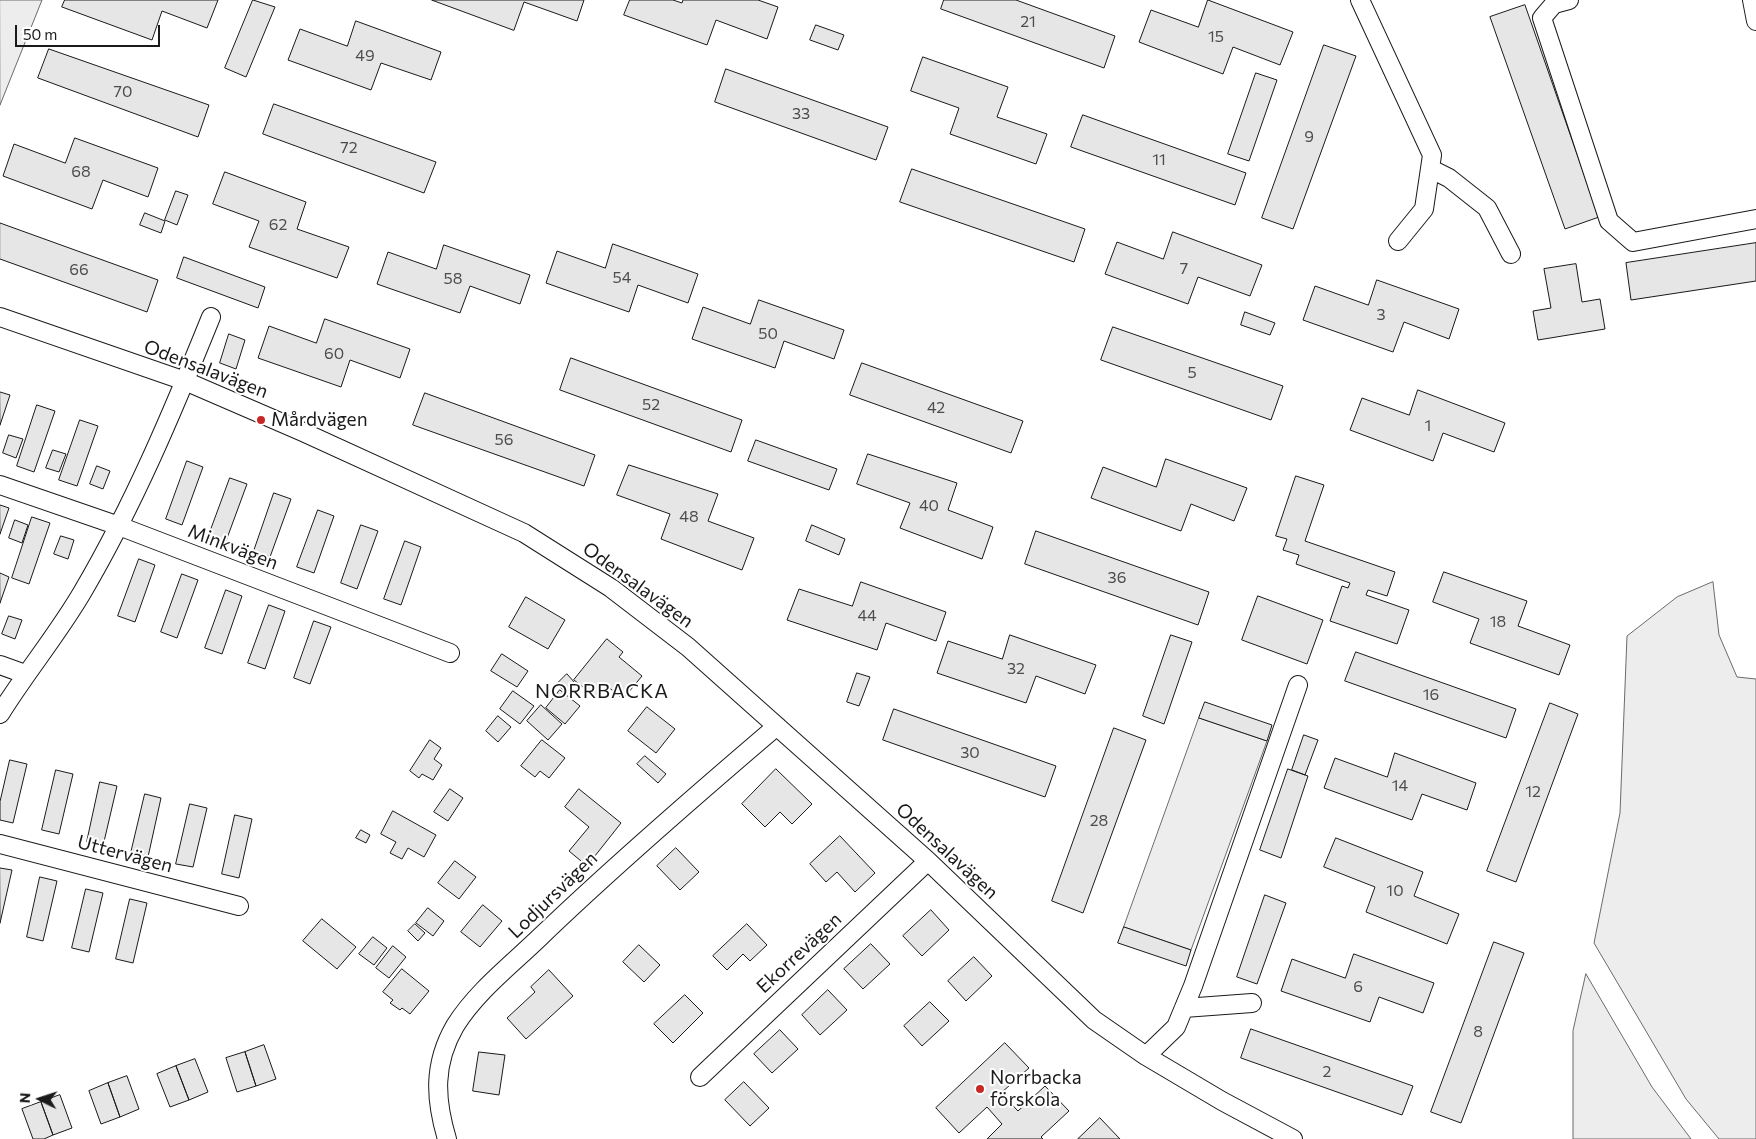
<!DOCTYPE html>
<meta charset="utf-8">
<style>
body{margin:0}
#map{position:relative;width:1756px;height:1139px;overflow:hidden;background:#fff;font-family:Commissioner,sans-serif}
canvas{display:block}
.north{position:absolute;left:15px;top:1074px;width:50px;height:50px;-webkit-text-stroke:4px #fff;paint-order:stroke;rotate:274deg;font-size:14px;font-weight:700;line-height:20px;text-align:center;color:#1a1a1a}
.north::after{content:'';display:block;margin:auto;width:18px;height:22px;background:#1a1a1a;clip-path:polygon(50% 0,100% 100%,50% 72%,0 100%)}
.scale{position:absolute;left:15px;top:25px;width:145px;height:22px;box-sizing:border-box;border:2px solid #1a1a1a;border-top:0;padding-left:6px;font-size:15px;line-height:18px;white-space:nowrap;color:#1a1a1a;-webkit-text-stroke:4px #fff;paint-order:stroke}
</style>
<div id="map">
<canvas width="1756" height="1139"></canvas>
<div class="north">N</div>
<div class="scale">50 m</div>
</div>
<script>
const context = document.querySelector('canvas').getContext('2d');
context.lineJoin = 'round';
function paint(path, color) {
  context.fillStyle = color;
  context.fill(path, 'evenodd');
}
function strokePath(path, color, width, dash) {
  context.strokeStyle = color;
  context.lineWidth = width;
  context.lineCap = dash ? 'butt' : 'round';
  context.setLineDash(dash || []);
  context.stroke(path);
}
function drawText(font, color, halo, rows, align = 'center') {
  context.font = font + ' Commissioner,sans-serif';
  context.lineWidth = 4;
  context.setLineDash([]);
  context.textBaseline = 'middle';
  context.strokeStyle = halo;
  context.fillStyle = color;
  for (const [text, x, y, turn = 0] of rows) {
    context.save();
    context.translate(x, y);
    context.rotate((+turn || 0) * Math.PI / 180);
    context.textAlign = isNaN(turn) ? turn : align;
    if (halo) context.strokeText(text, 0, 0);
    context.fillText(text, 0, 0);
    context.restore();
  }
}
const built = new Path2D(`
 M0 0H42L0 105Z
 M1713 582 1719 635 1737 677 1756 679V1139H1719L1686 1099 1594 943 1620 813 1627 636 1677 597Z
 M1199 718 1267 741 1191 950 1124 927Z
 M1586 974 1652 1087 1691 1139H1573V1031Z`);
const building = new Path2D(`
 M65 0H218L207 28 162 11 152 40 62 7Z
 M253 0 275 7 246 77 225 68Z
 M432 0H584L577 21 524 2 514 30Z
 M630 0H673L682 3 683 0H758L778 7 767 39 716 20 707 45 624 15Z
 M944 0H1016L1115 36 1104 68 941 9Z
 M1208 0 1293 32 1280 65 1233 47 1223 74 1139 42 1151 10 1198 27Z
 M1525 5 1599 217 1565 229 1490 17Z
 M356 21 441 52 431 80 381 63 371 90 288 60 300 29 347 46Z
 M816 25 844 35 838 50 810 40Z
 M1324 45 1356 56 1293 229 1262 218Z
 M49 49 209 105 198 137 38 78Z
 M923 57 1008 87 997 117 1047 134 1036 164 950 134 959 108 911 91Z
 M726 69 888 127 876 160 715 102Z
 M1256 73 1277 80 1249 161 1228 154Z
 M274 104 436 162 424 193 263 134Z
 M1083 115 1246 173 1235 205 1071 147Z
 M75 138 158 168 148 197 103 180 92 209 3 176 14 144 65 163Z
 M912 169 1085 229 1074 262 900 202Z
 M225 172 306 202 297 229 349 247 337 278 249 247 259 221 213 204Z
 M176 191 188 195 177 225 165 220Z
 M145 213 165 221 161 233 140 225Z
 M0 223 158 280 147 312 0 259Z
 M1173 232 1262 265 1250 296 1198 277 1188 304 1105 274 1117 242 1163 259Z
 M1756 243V281L1631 300 1626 263Z
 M613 244 698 274 688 303 638 285 629 312 546 283 557 251 605 268Z
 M444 245 530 275 520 304 470 286 460 313 377 284 388 252 436 269Z
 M184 257 265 287 258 308 177 278Z
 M1576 264 1582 302 1600 299 1605 329 1538 340 1533 311 1551 308 1544 269Z
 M1377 280 1459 309 1449 339 1404 322 1393 352 1303 320 1315 286 1368 305Z
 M759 300 844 330 834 359 784 341 775 368 692 339 703 307 750 324Z
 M1245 312 1275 323 1270 335 1241 325Z
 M325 319 410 349 400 378 350 360 341 387 258 358 269 326 316 343Z
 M1113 327 1283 386 1271 420 1101 360Z
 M229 334 245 340 236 369 220 363Z
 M571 358 742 420 731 452 560 390Z
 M862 363 1023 421 1011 453 850 395Z
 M1418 390 1505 423 1494 452 1443 433 1433 461 1350 430 1362 398 1409 415Z
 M0 392 10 395 0 425Z
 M425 393 595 455 584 486 413 425Z
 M37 405 55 411 34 472 17 466Z
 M80 420 98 426 77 486 59 480Z
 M9 435 23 439 16 458 3 453Z
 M756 440 837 469 829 490 748 461Z
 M53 450 66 454 59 472 46 468Z
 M868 454 957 483 948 510 993 527 982 559 900 528 910 503 857 484Z
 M1166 459 1247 488 1234 521 1191 504 1181 531 1091 498 1103 467 1156 487Z
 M187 461 203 467 182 525 166 519Z
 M629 465 718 494 708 521 754 538 742 570 661 539 670 514 617 495Z
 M97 466 110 471 103 489 90 484Z
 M1296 476 1324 485 1305 541 1395 572 1387 596 1368 590 1366 595 1409 610 1397 644 1330 621 1342 586 1348 588 1350 583 1296 564 1299 555 1283 550 1287 539 1276 536Z
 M230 478 247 484 226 541 209 535Z
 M274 493 291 499 270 557 254 551Z
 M0 505 9 508 0 534Z
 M318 510 334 516 314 573 297 567Z
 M32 517 50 523 29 584 12 578Z
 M15 520 28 525 22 543 9 538Z
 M361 525 378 531 357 589 341 583Z
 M812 525 845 539 839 555 806 541Z
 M1036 531 1209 592 1198 625 1025 564Z
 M61 536 74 540 68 559 54 554Z
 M405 541 421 547 401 605 384 599Z
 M139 559 155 565 135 622 118 616Z
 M1444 572 1527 601 1518 626 1570 645 1559 675 1470 643 1479 619 1433 602Z
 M0 573 9 577 0 603Z
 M182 574 198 580 177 638 161 632Z
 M861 582 946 612 936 641 886 623 877 650 787 620 799 589 852 606Z
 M226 590 242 596 222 654 205 648Z
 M1258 596 1323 620 1307 664 1242 640Z
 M526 597 565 620 548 649 509 627Z
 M269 605 285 611 265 669 248 663Z
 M9 616 22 620 15 639 2 634Z
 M314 621 331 627 310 684 294 678Z
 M1010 635 1096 665 1085 694 1036 676 1026 703 937 673 948 641 1002 659Z
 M1171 635 1192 642 1164 724 1143 716Z
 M607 639 623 652 619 657 642 676 623 699 607 686 597 698 574 680Z
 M1356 652 1516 709 1506 738 1345 681Z
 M502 654 528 671 517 687 491 671Z
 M857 673 870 677 859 706 847 702Z
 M567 674 575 683 566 693 557 684Z
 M560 690 580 706 565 724 546 708Z
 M513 691 534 706 520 724 500 709Z
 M1205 702 1272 725 1267 741 1199 718Z
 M1550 703 1578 714 1516 882 1487 871Z
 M541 705 562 724 548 740 527 721Z
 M647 707 675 729 656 753 628 731Z
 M894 709 1056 766 1045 797 883 740Z
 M498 716 511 727 498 742 486 731Z
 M1114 728 1146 740 1083 913 1052 901Z
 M1304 735 1318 740 1305 775 1292 770Z
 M430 740 441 748 434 759 442 765 433 780 422 774 419 778 410 771Z
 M542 740 565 758 549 778 540 771 535 777 521 766Z
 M1395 753 1476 783 1467 810 1422 794 1412 820 1324 788 1335 758 1387 777Z
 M645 756 666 774 658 783 637 764Z
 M10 760 27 764 13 823 0 820V802Z
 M776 769 812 804 792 824 780 812 765 827 742 804Z
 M1288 769 1308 776 1281 858 1260 850Z
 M56 770 73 774 59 834 42 830Z
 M100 782 117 786 103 846 87 842Z
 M450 789 463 798 448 821 434 812Z
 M579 789 621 823 587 866 569 851 589 827 565 807Z
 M145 794 161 798 148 857 131 853Z
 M190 804 207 808 193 867 176 864Z
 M393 811 436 835 424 857 408 848 402 859 390 853 396 842 381 834Z
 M235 815 252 819 239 878 222 874Z
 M361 830 370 835 366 843 356 838Z
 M840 836 875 873 855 892 837 872 826 882 810 864Z
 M1336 838 1423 872 1414 896 1459 914 1447 944 1366 912 1375 887 1324 867Z
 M676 848 699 872 680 890 657 866Z
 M455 861 476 877 459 899 438 883Z
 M0 868 12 870 0 923Z
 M40 877 57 881 43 941 27 937Z
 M86 889 103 893 89 952 72 948Z
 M1265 895 1286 903 1257 984 1237 977Z
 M130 899 147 903 133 963 116 959Z
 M483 905 502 921 480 947 461 932Z
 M428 908 444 921 433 936 416 923Z
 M931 910 949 930 922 956 903 936Z
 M322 919 356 947 337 969 303 941Z
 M415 924 425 933 418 941 408 931Z
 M747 924 767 945 750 961 743 954 727 970 713 956Z
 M1124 927 1191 950 1186 966 1118 943Z
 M373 937 387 948 374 965 359 954Z
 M1494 942 1524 953 1461 1123 1431 1112Z
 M871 944 890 964 863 989 844 969Z
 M639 945 660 965 644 982 623 962Z
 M393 946 406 957 389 978 376 968Z
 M1354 954 1434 983 1423 1013 1379 997 1370 1022 1281 991 1292 959 1345 978Z
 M974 957 992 976 966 1001 948 981Z
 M402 969 429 991 410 1014 402 1008 400 1010 390 1003 393 1000 383 992Z
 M549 970 573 996 526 1039 507 1018 535 992 531 987Z
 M828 990 847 1010 820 1035 802 1015Z
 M685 995 703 1013 673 1043 654 1024Z
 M930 1002 949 1021 922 1046 904 1026Z
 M1251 1029 1413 1086 1402 1115 1241 1058Z
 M780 1030 798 1049 772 1073 754 1054Z
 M1005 1043 1029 1068 1001 1093 1018 1111 1045 1086 1069 1111 1041 1137 1043 1139H987L1002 1124 987 1107 959 1133 936 1108Z
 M264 1045 276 1079 256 1086 245 1052Z
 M245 1052 256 1086 237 1092 226 1058Z
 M479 1052 505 1055 499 1095 473 1091Z
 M195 1059 208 1092 189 1100 176 1066Z
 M176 1066 189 1100 170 1107 157 1074Z
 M127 1076 139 1109 120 1117 108 1083Z
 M744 1082 769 1108 750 1126 725 1100Z
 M108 1083 120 1117 101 1124 89 1091Z
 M60 1095 72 1128 53 1135 41 1102Z
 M41 1102 53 1135 44 1139H33L22 1109Z
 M1100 1118 1120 1139H1078Z`);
const street = new Path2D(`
 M1360 0 1432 155 1424 209 1398 241
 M1569 0 1554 4 1542 18 1609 221 1633 242 1756 219
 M1752 0 1756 21
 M1431 169 1449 178 1487 208 1511 254
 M0 317 185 381 303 432 524 533 611 588 688 647 928 861 1094 1020 1146 1056 1222 1101 1293 1139
 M0 485 119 526 450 653
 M0 665 25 674
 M0 714C26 672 58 634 83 591 134 504 173 411 211 317
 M0 844 239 906
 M1184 1008 1252 1003
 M1146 1056 1176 1027 1193 986 1298 685
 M700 1077 928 861
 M447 1139C435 1099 433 1064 455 1026 476 992 511 965 539 938 616 864 696 795 777 726`);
const markers = [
 [261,420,5,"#c62828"],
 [980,1089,5,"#c62828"]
];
const numberNames = [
 ["21",1028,22],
 ["15",1216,37],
 ["49",365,56],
 ["70",123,92],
 ["33",801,114],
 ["9",1309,137],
 ["72",349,148],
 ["11",1159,160],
 ["68",81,172],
 ["62",278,225],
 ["7",1184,269],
 ["66",79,270],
 ["54",622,278],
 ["58",453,279],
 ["3",1381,315],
 ["50",768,334],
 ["60",334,354],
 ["5",1192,373],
 ["52",651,405],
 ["42",936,408],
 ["1",1428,426],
 ["56",504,440],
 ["40",929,506],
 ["48",689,517],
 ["36",1117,578],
 ["44",867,616],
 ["18",1498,622],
 ["32",1016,669],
 ["16",1431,695],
 ["30",970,753],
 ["14",1400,786],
 ["12",1533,792],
 ["28",1099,821],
 ["10",1395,891],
 ["6",1358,987],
 ["8",1478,1032],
 ["2",1327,1072]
];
const streetNames = [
 ["Odensalavägen",206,369,21],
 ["Minkvägen",233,547,21],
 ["Odensalavägen",638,585,36],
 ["Odensalavägen",947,851,43],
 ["Uttervägen",125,854,15],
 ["Lodjursvägen",553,895,-44],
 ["Ekorrevägen",799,953,-43]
];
const poiNames = [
 ["Mårdvägen",271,420],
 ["Norrbacka",990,1078],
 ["förskola",990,1100]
];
const neighbourhoodNames = [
 ["NORRBACKA",602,691]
];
paint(built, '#ededed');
strokePath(built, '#6a6a6a', 1);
paint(building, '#e6e6e6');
strokePath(building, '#1a1a1a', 1);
strokePath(street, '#1a1a1a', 20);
strokePath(street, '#fff', 18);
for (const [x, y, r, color] of markers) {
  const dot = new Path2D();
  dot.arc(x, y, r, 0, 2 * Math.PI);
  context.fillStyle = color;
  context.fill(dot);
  strokePath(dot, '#fff', 2);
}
drawText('16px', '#4d4d4d', null, numberNames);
drawText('19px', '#1a1a1a', '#fff', streetNames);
drawText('19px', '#1a1a1a', '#fff', poiNames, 'left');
context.letterSpacing = '1px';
drawText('20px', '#1a1a1a', '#fff', neighbourhoodNames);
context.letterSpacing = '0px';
</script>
